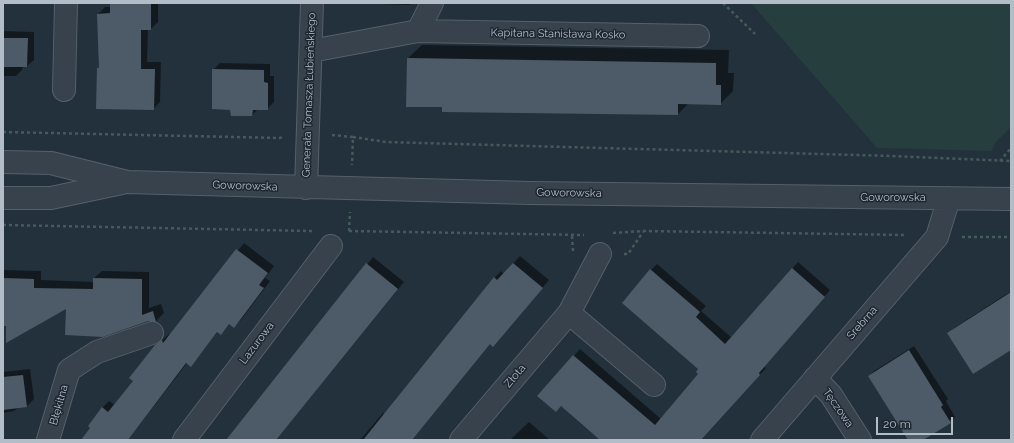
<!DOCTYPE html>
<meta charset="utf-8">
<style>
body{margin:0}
#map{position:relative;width:1014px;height:443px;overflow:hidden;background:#23313c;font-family:Raleway,sans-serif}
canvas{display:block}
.frame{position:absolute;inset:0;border:4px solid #b3bdc8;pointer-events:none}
.scale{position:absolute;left:876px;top:417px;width:77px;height:18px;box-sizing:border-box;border:2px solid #b3bdc8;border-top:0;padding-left:5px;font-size:12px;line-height:14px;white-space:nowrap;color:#b3bdc8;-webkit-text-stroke:3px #1c2731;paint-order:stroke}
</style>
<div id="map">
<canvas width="1014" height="443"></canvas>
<div class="frame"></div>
<div class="scale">20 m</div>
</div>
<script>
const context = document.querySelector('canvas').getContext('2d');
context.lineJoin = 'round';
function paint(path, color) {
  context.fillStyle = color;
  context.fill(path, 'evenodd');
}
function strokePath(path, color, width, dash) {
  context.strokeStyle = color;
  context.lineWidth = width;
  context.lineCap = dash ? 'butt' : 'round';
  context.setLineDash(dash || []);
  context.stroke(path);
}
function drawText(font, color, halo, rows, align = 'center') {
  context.font = font + ' Raleway,sans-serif';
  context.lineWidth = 3;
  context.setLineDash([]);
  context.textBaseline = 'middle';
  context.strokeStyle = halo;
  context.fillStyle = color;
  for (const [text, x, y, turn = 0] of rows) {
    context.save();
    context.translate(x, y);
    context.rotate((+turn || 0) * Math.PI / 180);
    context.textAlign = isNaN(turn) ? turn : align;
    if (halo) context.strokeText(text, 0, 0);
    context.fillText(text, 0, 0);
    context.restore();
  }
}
const green = new Path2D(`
 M751 3H1011V127L995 143 992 151 877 148Z`);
const shadow = new Path2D(`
 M111 3H158V22L151 29H148L147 62H161L160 102 153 109 98 69 100 67 98 14 105 7H111Z
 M357 3H411L409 5Z
 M564 3H664L662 4Z
 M3 31 34 32V60L27 66H23L22 70 16 76H3Z
 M422 45 729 50 728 73H734L733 91 720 104H688L678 114 443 106 408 58Z
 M220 63 270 64V76H274V102L267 109H258L252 115 231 109 213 70Z
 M244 243 274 266 265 278 270 281 241 320 234 326 230 323 221 333 218 331 197 359 191 366 187 363 128 440H86L92 428 89 426 103 407 109 401 115 405 135 381 156 346 169 334 170 336Z
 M520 256 549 280 500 338 490 343 411 440H360L383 413 385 415 494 278 501 271 504 274Z
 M373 257 404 282 275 440H227Z
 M798 262 830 290 764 367 766 368 701 440H639L539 396 580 349 661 419 699 374V369L623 302 651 270 657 264 706 306 701 311 732 338Z
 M3 270 41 271V280L94 282V278L102 271 149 272V308L161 304 164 313 156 321 148 320 67 307 3 325Z
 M1011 291V349L949 333 954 328Z
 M914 346 948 399 946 401 955 417 921 440H909L869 376 874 371Z
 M30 369 34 399 27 406 19 407 14 411 3 413V372Z
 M529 422 550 440H510Z`);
const building = new Path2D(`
 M110 3H151V30H141V69H155L154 110 96 109 97 68H99L97 14 110 13Z
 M3 38H28L27 67H3Z
 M407 58 716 63V85H721V105L678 104V115L442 112V107H406Z
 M212 69 264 70V82L268 83V110H253L252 116H231L230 110 212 109Z
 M236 249 268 273 259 285 264 288 234 328 229 324 221 335 217 332 191 367 186 363 128 440H81L90 428 88 426 102 407 108 412 133 381 129 378 144 359 155 345 162 340 163 343Z
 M366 263 398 289 276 440H226Z
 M513 263 543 288 493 347 490 344 412 440H363L494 277 497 280Z
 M792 268 825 297 759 373 760 375 701 440H600L561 406 556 412 537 396 573 355 655 425 698 374 696 372 698 369 622 303 650 269 700 312 696 317 725 344Z
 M3 278 34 279V288L93 289V278L142 279V315L153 311 156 322 148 321 103 337 65 335 66 309 6 343V326H3Z
 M1011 292V350L973 374 947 333Z
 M909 350 943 405 941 407 951 423 923 440H908L868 376Z
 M23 375 27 407 3 410V377Z`);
const path = new Path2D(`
 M723 3 755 34
 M3 132 280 138 284 136
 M332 135 353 137 352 165
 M353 137 386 142 892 156 1011 161
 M1000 161 1011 148
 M3 225 312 231
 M349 231 584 235
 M349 231 350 212
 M613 233 643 231 906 235
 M572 236 573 251
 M962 237H1011
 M624 254H628L643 232`);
const minor = new Path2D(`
 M418 31 432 3
 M311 51 418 31 698 36
 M64 90 66 3
 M3 162 51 163 127 182 530 193 1011 199
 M306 188 312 3
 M3 198H51L122 183
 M569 313 654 385
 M815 378 831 395 860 440
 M48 440 69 370 97 352 152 333
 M184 440 331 246
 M461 440 569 313 600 254
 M762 440 937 237 949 198`);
const streetNames = [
 ["Kapitana Stanisława Kosko",558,34,1],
 ["Generała Tomasza Łubieńskiego",309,95,-88],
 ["Goworowska",245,186,2],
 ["Goworowska",569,193,1],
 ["Goworowska",893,198],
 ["Srebrna",862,323,-49],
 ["Lazurowa",257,343,-53],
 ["Złota",515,376,-50],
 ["Błękitna",59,405,-74],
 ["Tęczowa",838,408,55]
];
paint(green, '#263f3e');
paint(shadow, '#0007');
paint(building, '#4c5b67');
strokePath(minor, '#55606a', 24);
strokePath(path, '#455b5b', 2.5, [3, 3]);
strokePath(minor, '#37424c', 22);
drawText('11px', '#b3bdc8', '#1c2731', streetNames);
</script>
